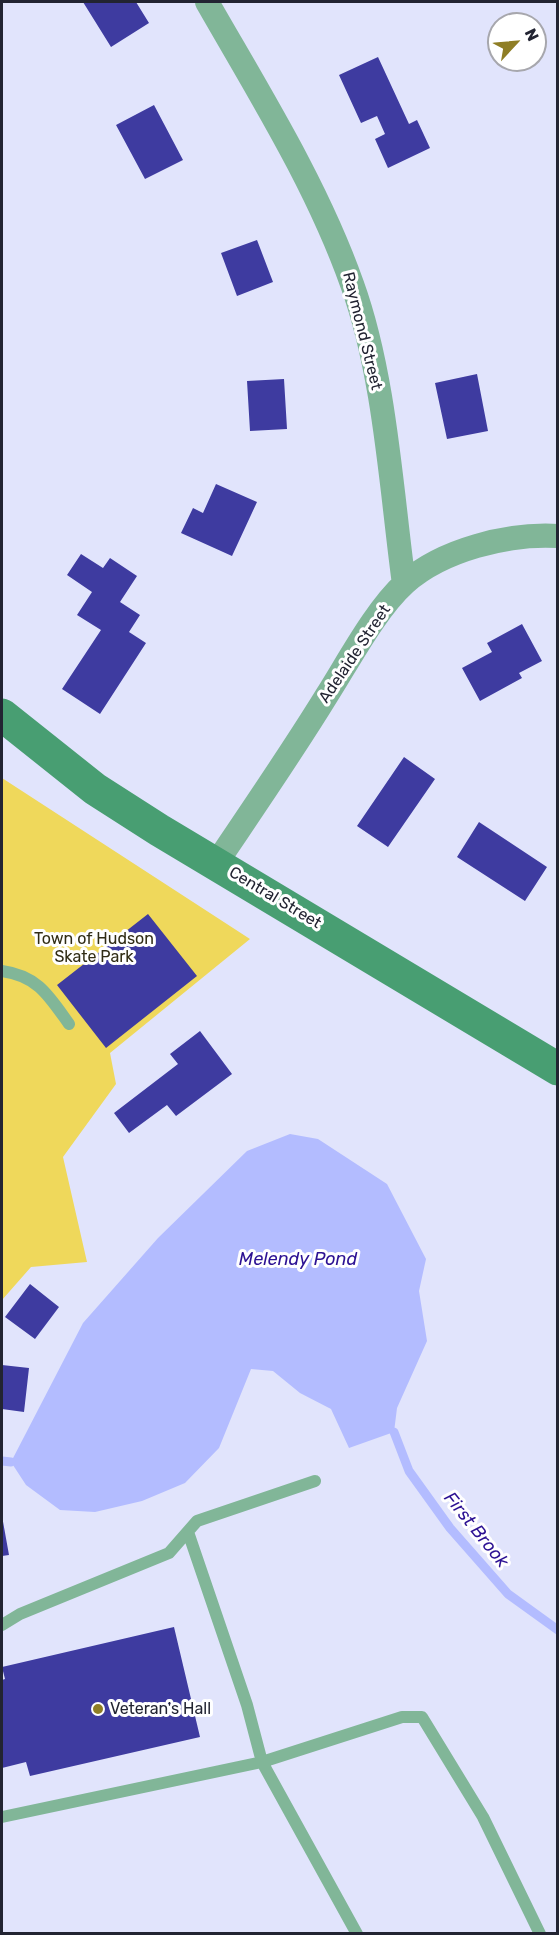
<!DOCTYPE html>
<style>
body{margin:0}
#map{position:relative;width:559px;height:1935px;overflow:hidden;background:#e1e4fc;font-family:Rubik,sans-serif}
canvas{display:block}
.frame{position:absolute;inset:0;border:3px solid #222432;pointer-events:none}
.north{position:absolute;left:487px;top:12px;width:60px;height:60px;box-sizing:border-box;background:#fff;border:2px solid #a7a7ad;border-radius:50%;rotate:64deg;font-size:16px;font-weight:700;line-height:24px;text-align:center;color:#222432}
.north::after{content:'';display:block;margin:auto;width:21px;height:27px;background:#8f7e25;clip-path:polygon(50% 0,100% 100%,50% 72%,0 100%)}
</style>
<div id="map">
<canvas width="559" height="1935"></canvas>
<div class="frame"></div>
<div class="north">N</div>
</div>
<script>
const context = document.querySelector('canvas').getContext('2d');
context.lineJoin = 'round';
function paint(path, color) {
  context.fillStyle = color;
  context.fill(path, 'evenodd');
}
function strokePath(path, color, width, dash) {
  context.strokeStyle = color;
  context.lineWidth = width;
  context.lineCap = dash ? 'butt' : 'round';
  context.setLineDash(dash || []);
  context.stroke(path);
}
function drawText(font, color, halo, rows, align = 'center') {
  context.font = font + ' Rubik,sans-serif';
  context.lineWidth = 6;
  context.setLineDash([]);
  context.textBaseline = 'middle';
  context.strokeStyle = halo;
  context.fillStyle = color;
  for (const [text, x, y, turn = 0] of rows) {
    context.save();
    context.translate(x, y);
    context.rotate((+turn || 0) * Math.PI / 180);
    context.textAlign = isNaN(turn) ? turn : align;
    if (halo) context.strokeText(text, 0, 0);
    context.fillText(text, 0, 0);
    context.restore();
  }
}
const green = new Path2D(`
 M2 778 250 939 110 1053 116 1084 63 1157 87 1262 31 1267 2 1300Z`);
const water = new Path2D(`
 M290 1134 318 1139 387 1184 426 1259 419 1291 427 1341 397 1408 394 1432 349 1448 331 1409 300 1393 273 1371 251 1369 219 1448 185 1483 142 1501 95 1512 60 1510 26 1485 11 1462 83 1323 158 1238 247 1151Z`);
const stream = new Path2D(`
 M394 1432 409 1471 450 1528 508 1594 558 1630
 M2 1461 11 1462`);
const building = new Path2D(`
 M83 2H136L149 23 111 47Z
 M378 57 409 124 417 120 430 148 388 168 375 139 385 134 377 116 361 123 339 75Z
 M154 105 183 160 145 179 116 125Z
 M257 240 273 282 237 296 221 253Z
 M477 374 488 431 447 439 435 383Z
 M284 379 287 429 250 431 247 381Z
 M216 484 257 502 232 556 181 533 193 508 203 513Z
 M81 554 103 568 110 558 137 576 120 602 140 615 129 632 146 643 100 714 62 689 101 630 77 615 92 592 67 575Z
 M522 624 542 661 519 673 522 678 480 701 462 668 492 652 487 643Z
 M404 757 435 779 388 847 357 826Z
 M479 822 547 867 525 901 457 857Z
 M148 914 197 976 106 1048 57 985Z
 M200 1031 232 1074 176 1116 167 1105 129 1133 114 1113 178 1064 170 1054Z
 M30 1284 59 1307 35 1339 5 1317Z
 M2 1365 29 1368 24 1412 2 1409Z
 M2 1516 9 1555 2 1556Z
 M174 1627 200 1737 30 1776 26 1762 2 1768V1680L5 1679 2 1667Z`);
const lane = new Path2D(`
 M2 971C38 976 49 996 69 1024
 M188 1532 247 1705 262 1762 357 1934
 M2 1625 20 1614 169 1553 197 1521 315 1481
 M2 1817 262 1762 402 1717H422L483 1817 540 1934`);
const street = new Path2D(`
 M207 2C259 93 317 185 352 284 385 375 391 488 404 584
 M217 862C254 807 292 752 327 695 348 662 376 609 405 583 442 550 508 533 558 536`);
const secondary = new Path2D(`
 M2 715 95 789 159 830 558 1069`);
const markers = [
 [98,1709,6,"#8f7e25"]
];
const streetNames = [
 ["Raymond Street",362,331,76],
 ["Adelaide Street",355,654,-56],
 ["Central Street",275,898,31]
];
const parkNames = [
 ["Town of Hudson",94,939],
 ["Skate Park",94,957]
];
const poiNames = [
 ["Veteran's Hall",110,1709]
];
const waterNames = [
 ["Melendy Pond",298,1260],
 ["First Brook",476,1530,51]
];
paint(green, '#efd85b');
paint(water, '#b3bcff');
strokePath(stream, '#b3bcff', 9);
paint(building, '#3e3ba0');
strokePath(lane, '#81b698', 12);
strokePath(street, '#81b698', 24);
strokePath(secondary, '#489e72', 33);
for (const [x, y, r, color] of markers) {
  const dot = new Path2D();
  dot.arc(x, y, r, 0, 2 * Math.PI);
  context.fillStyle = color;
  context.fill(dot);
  strokePath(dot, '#fff', 2);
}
drawText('16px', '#222432', '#fff', streetNames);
drawText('16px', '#302c15', '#fff', parkNames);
drawText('16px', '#222432', '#fff', poiNames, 'left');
drawText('italic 18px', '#2c1193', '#fff', waterNames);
</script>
